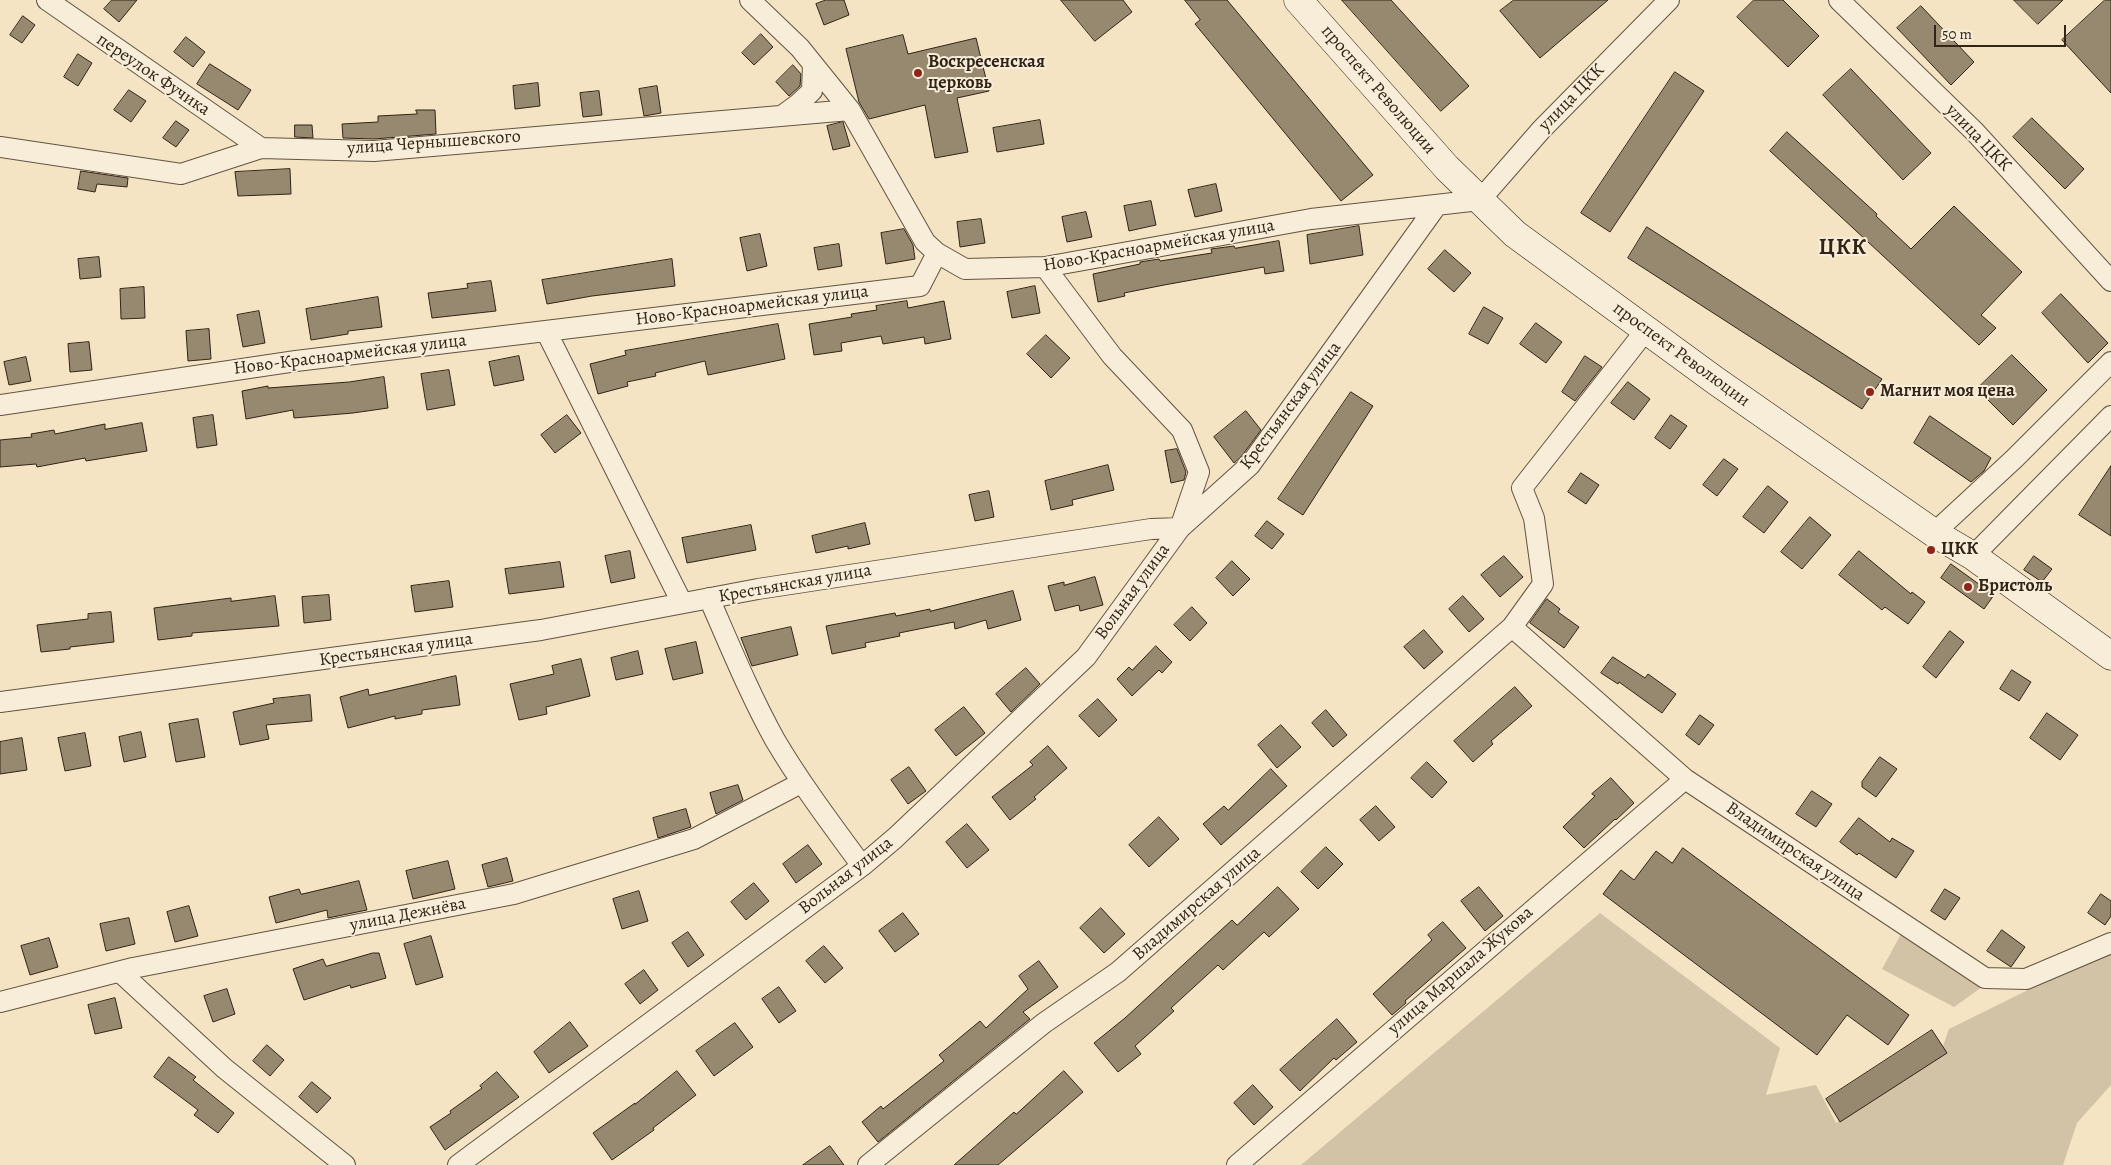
<!DOCTYPE html>
<meta charset="utf-8">
<style>
body{margin:0}
#map{position:relative;width:2111px;height:1165px;overflow:hidden;background:#f4e4c4;font-family:Alegreya,serif}
canvas{display:block}
.scale{position:absolute;left:1934px;top:25px;width:132px;height:22px;box-sizing:border-box;border:2px solid #322416;border-top:0;padding-left:6px;font-size:15px;line-height:18px;white-space:nowrap;color:#322416;-webkit-text-stroke:4px #f8edd9;paint-order:stroke}
</style>
<div id="map">
<canvas width="2111" height="1165"></canvas>
<div class="scale">50 m</div>
</div>
<script>
const context = document.querySelector('canvas').getContext('2d');
context.lineJoin = 'round';
function paint(path, color) {
  context.fillStyle = color;
  context.fill(path, 'evenodd');
}
function strokePath(path, color, width, dash) {
  context.strokeStyle = color;
  context.lineWidth = width;
  context.lineCap = dash ? 'butt' : 'round';
  context.setLineDash(dash || []);
  context.stroke(path);
}
function drawText(font, color, halo, rows, align = 'center') {
  context.font = font + ' Alegreya,serif';
  context.lineWidth = 4;
  context.setLineDash([]);
  context.textBaseline = 'middle';
  context.strokeStyle = halo;
  context.fillStyle = color;
  for (const [text, x, y, turn = 0] of rows) {
    context.save();
    context.translate(x, y);
    context.rotate((+turn || 0) * Math.PI / 180);
    context.textAlign = isNaN(turn) ? turn : align;
    if (halo) context.strokeText(text, 0, 0);
    context.fillText(text, 0, 0);
    context.restore();
  }
}
const green = new Path2D(`
 M1600 913 1780 1048 1766 1095 1816 1085 1836 1123 1939 1057 1949 1029 2111 949V1085L2077 1123 2063 1165H1301Z
 M1901 934 1982 987 1954 1007 1882 969Z`);
const building = new Path2D(`
 M112 0H137L119 22 104 9Z
 M826 0H844L849 15 824 25 816 4Z
 M1061 0H1123L1132 12 1095 41Z
 M1185 0H1227L1373 175 1341 201 1195 24 1200 20Z
 M1342 0H1391L1469 86 1441 111Z
 M1514 0H1608L1540 58 1500 11Z
 M1754 0H1783L1819 36 1788 67 1737 17Z
 M2014 0H2063L2038 24Z
 M2105 0H2111V93L2062 40Z
 M1921 6 1974 62 1951 85 1897 28Z
 M23 16 35 25 22 43 10 35Z
 M761 34 773 47 754 65 742 53Z
 M903 35 908 54 976 38 989 91 957 98 968 152 935 158 925 105 869 119 859 102 846 49Z
 M186 37 205 52 193 67 174 52Z
 M78 54 92 63 78 86 64 77Z
 M210 64 251 90 238 110 197 84Z
 M793 65 801 74 800 86 789 96 776 82Z
 M1851 69 1931 153 1903 180 1823 95Z
 M1675 72 1704 91 1610 232 1581 213Z
 M538 83 540 106 515 109 513 86Z
 M657 86 661 113 644 116 639 89Z
 M129 90 146 101 131 122 114 110Z
 M599 91 602 115 583 117 580 93Z
 M416 110H435L436 134 374 139 343 138 342 124 378 122V116L417 114Z
 M2032 118 2084 169 2065 189 2013 137Z
 M1040 120 1044 144 997 152 993 128Z
 M176 121 189 130 176 147 163 138Z
 M843 122 850 146 833 150 827 126Z
 M295 125H312L313 138 295 137Z
 M1787 132 1877 214 1876 216 1911 249 1954 206 2022 272 1981 315 1996 328 1979 345 1770 151Z
 M290 169 291 194 238 196 235 172Z
 M81 171 128 178 127 187 97 184 95 192 78 189Z
 M1216 184 1222 211 1195 217 1188 190Z
 M1151 201 1156 225 1129 231 1124 206Z
 M1086 212 1092 237 1067 242 1062 217Z
 M981 219 985 243 960 247 957 222Z
 M1359 226 1363 255 1310 264 1307 235Z
 M1647 227 1882 379 1862 409 1628 258Z
 M904 229 913 245 915 259 886 264 881 233Z
 M760 234 767 266 747 271 740 238Z
 M1279 241 1284 271 1265 274 1264 267 1164 285 1124 293 1125 296 1098 302 1093 274 1140 264V262L1159 259 1160 261 1212 253 1211 249 1234 246 1235 248Z
 M839 244 842 266 818 270 814 248Z
 M1445 250 1471 273 1454 292 1428 269Z
 M99 257 101 277 80 279 78 259Z
 M672 259 675 286 592 296 547 304 542 280Z
 M491 281 496 311 432 318 428 293 468 288 467 284Z
 M1035 286 1040 313 1012 318 1007 292Z
 M144 287 145 318 121 319 120 289Z
 M2061 294 2108 343 2088 363 2042 313Z
 M378 297 382 327 348 331V334L311 340 306 309Z
 M907 301 908 308 944 301 951 339 925 344 924 337 883 344 881 336 841 343 842 351 814 355 809 324 852 317 851 314 877 310 876 306Z
 M1484 307 1503 318 1488 344 1469 334Z
 M259 311 265 343 243 347 237 315Z
 M1536 323 1562 342 1546 363 1520 344Z
 M778 324 785 359 708 375 705 361 655 373 656 376 627 382 628 386 598 394 590 364 626 355 625 351Z
 M209 329 211 359 188 361 186 331Z
 M1046 335 1070 358 1051 378 1027 354Z
 M89 342 92 370 70 372 68 344Z
 M2012 355 2047 390 2013 425 1977 389Z
 M519 356 524 380 494 386 489 362Z
 M1585 356 1602 367 1575 401 1562 392Z
 M26 357 31 381 9 385 4 362Z
 M449 370 455 405 427 410 421 374Z
 M384 377 388 408 353 413 294 418 293 410 246 419 242 391 268 386V388L349 382Z
 M1628 382 1650 399 1634 420 1611 403Z
 M1351 392 1373 406 1303 515 1278 499Z
 M1246 411 1261 430 1241 457 1234 463 1214 437Z
 M213 415 217 445 197 448 193 418Z
 M567 415 581 433 555 453 541 435Z
 M1671 415 1687 426 1670 449 1655 438Z
 M1930 416 1991 458 1984 471 1971 482 1914 443Z
 M142 423 147 451 86 461 85 458 37 467 36 464 0 467V440L32 437 31 434 54 430 55 434 105 424V429Z
 M1177 449 1186 472 1184 480 1171 483 1165 451Z
 M1724 459 1738 469 1717 496 1703 485Z
 M1108 465 1114 490 1072 500 1073 505 1051 510 1045 481Z
 M2111 466V536L2079 515Z
 M1581 473 1599 485 1586 504 1568 492Z
 M1768 486 1788 502 1764 533 1743 517Z
 M989 491 994 517 975 521 969 495Z
 M1810 517 1831 535 1802 569 1781 552Z
 M1267 521 1284 534 1272 549 1255 536Z
 M865 523 870 544 848 549V546L816 553 812 536Z
 M751 525 756 550 687 563 682 538Z
 M630 551 635 578 611 583 605 556Z
 M1859 551 1911 594 1912 592 1925 602 1908 624 1885 607 1882 610 1839 575Z
 M1504 556 1523 577 1500 597 1481 575Z
 M2034 556 2052 569 2042 582 2024 570Z
 M1232 561 1250 579 1233 596 1216 578Z
 M560 562 564 587 509 594 505 569Z
 M1951 564 1994 595 1984 609 1941 578Z
 M1095 577 1103 605 1080 611 1079 605 1055 611 1048 586 1064 582V585Z
 M449 581 453 607 415 612 411 586Z
 M1013 591 1021 620 988 629 986 620 955 629 954 622 899 633 900 636 865 643 866 647 832 654 826 626 895 613 896 616 930 609V611Z
 M329 595 331 620 304 623 302 597Z
 M275 596 279 626 192 633V636L158 640 154 608 231 598V601Z
 M1463 596 1484 619 1469 632 1449 609Z
 M1547 599 1560 609 1558 612 1579 627 1564 648 1530 623Z
 M1192 607 1207 623 1190 641 1174 625Z
 M111 612 114 642 70 647V649L41 652 37 625 88 619V614Z
 M791 627 798 655 752 666 741 638Z
 M1424 630 1443 652 1424 669 1404 647Z
 M1950 631 1964 642 1936 678 1923 667Z
 M696 642 703 673 673 680 665 649Z
 M1156 646 1172 662 1162 673 1159 670 1132 696 1117 679 1129 667 1132 670Z
 M638 651 643 674 616 680 611 658Z
 M1613 657 1645 678 1648 674 1676 694 1662 713 1619 682 1618 684 1601 673Z
 M581 659 590 696 546 707 547 714 519 720 510 684 554 674 552 666Z
 M1026 668 1040 684 1011 712 996 694Z
 M2012 670 2031 682 2019 701 2000 689Z
 M456 676 460 705 422 710V714L395 719V716L348 728 340 697 368 689 369 695Z
 M1515 687 1532 706 1491 741 1493 744 1473 762 1454 741Z
 M310 695 312 721 266 725 269 739 240 745 233 712 274 703 273 699Z
 M1098 699 1117 720 1099 737 1079 716Z
 M964 707 985 733 956 756 935 730Z
 M1326 710 1347 735 1333 747 1312 723Z
 M2047 713 2078 735 2060 760 2030 738Z
 M1700 715 1714 725 1699 745 1686 735Z
 M198 719 205 757 176 762 169 724Z
 M1281 725 1301 747 1277 768 1258 745Z
 M141 732 146 757 124 762 119 737Z
 M85 733 91 766 65 771 58 738Z
 M22 738 27 770 0 774V742Z
 M1048 746 1067 768 1034 797 1036 799 1010 820 992 797 1033 765 1030 762Z
 M1880 757 1897 769 1876 797 1862 787V782Z
 M1427 762 1447 782 1432 798 1411 778Z
 M909 767 926 791 908 804 891 780Z
 M1271 769 1287 786 1221 845 1203 824 1224 806 1228 810Z
 M1611 778 1634 803 1616 820 1615 819 1584 848 1563 827 1595 796 1592 794Z
 M738 785 743 800 716 814 710 793Z
 M1812 791 1832 804 1816 827 1796 814Z
 M1376 806 1395 827 1379 841 1360 820Z
 M686 809 691 827 658 838 653 818Z
 M1159 817 1179 839 1149 867 1129 845Z
 M1859 818 1890 842 1892 838 1914 851 1896 878 1859 853 1857 855 1840 842Z
 M967 824 989 850 967 868 946 842Z
 M808 845 822 864 796 883 783 864Z
 M1326 847 1343 864 1318 889 1301 872Z
 M1683 848 1909 1015 1888 1045 1847 1015 1817 1055 1603 894 1621 870 1634 880 1656 851 1672 863Z
 M507 858 513 881 488 887 482 865Z
 M448 861 455 889 413 899 406 871Z
 M359 881 367 910 328 918 327 910 276 923 269 897 299 889 301 894Z
 M754 883 769 901 746 920 731 902Z
 M1278 887 1299 909 1269 937 1264 932 1223 970 1218 965 1171 1008 1174 1011 1135 1046 1141 1054 1118 1072 1094 1043 1125 1018 1232 920 1237 925Z
 M1479 887 1503 916 1485 931 1461 901Z
 M1945 889 1960 898 1945 920 1931 911Z
 M639 891 648 921 622 929 613 899Z
 M2101 894 2111 901V916L2105 925 2088 913Z
 M189 906 198 936 175 942 167 912Z
 M1101 908 1125 934 1104 953 1080 928Z
 M903 913 919 934 895 952 879 931Z
 M129 918 135 944 106 951 100 924Z
 M1443 922 1466 948 1405 1001 1406 1003 1392 1015 1373 994 1432 940 1428 935Z
 M2002 930 2025 947 2011 967 1987 951Z
 M688 932 704 955 688 967 672 943Z
 M431 936 443 977 416 985 404 944Z
 M49 938 58 967 30 975 21 946Z
 M824 946 843 968 825 983 806 961Z
 M373 953H379L386 978 351 988 350 985 304 1000 293 969 323 959 326 966Z
 M1039 961 1058 987 1023 1012 1030 1019 878 1142 862 1122 881 1106 883 1109 944 1061 939 1055 980 1021 986 1028 1028 989 1019 976Z
 M644 970 658 990 640 1004 625 984Z
 M779 987 796 1011 779 1023 762 999Z
 M227 989 235 1014 213 1022 204 996Z
 M115 998 122 1028 95 1034 88 1005Z
 M1337 1019 1357 1042 1336 1060 1334 1058 1300 1091 1280 1070Z
 M570 1022 588 1046 549 1073 534 1052Z
 M735 1023 753 1047 714 1076 696 1051Z
 M1932 1030 1947 1053 1840 1122 1826 1099Z
 M267 1045 284 1060 270 1076 253 1061Z
 M169 1057 196 1077 193 1080 234 1113 218 1133 194 1115 198 1110 154 1077Z
 M677 1071 696 1095 653 1128 654 1130 612 1160 593 1133 635 1103V1104Z
 M1064 1071 1083 1092 1053 1118 998 1165H954L1014 1112 1016 1114Z
 M497 1072 519 1097 445 1150 430 1127 451 1113 450 1111 482 1088 480 1086Z
 M312 1082 331 1098 317 1113 299 1097Z
 M1253 1085 1273 1107 1254 1125 1234 1103Z
 M830 1146 844 1165H803Z`);
const street = new Path2D(`
 M47 0 261 148
 M750 0 800 48 850 110 925 242 937 253
 M1839 0 1975 132 2111 281
 M783 115 798 104 812 91 813 64
 M0 147 181 174 261 148 374 151 850 110
 M546 331 682 603
 M0 405 296 361 920 286 937 253 965 269 1045 267 1311 219 1480 200 1541 130 1669 0
 M1934 533 2014 459 2111 362
 M1973 556 2111 416
 M709 598C730 646 750 695 775 740 801 784 832 825 862 866
 M1512 627 1543 584 1534 518 1522 488 1646 330
 M0 702 541 630 758 589 1151 529 1180 528 1250 465 1437 205
 M120 972 224 1068 345 1165
 M0 1002 133 968 514 894 694 839 801 783
 M458 1165 862 866 895 838 1086 657 1180 528 1199 472 1182 430 1112 356 1045 267
 M868 1165 1044 1023 1118 972 1512 627 1685 779 1985 978 2026 979 2111 943
 M1237 1165 1685 779`);
const secondary = new Path2D(`
 M1298 0 1447 168 1515 234 1716 381 1934 533 1973 556 2111 656`);
const markers = [
 [918,73,5,"#8f2418"],
 [1870,392,5,"#8f2418"],
 [1931,550,5,"#8f2418"],
 [1968,587,5,"#8f2418"]
];
const poiNames = [
 ["Воскресенская",928,63],
 ["церковь",928,84],
 ["Магнит моя цена",1880,392],
 ["ЦКК",1941,550],
 ["Бристоль",1978,587]
];
const streetNames = [
 ["переулок Фучика",153,75,34],
 ["проспект Революции",1378,90,49],
 ["улица ЦКК",1572,98,-46],
 ["улица ЦКК",1978,138,46],
 ["улица Чернышевского",434,143,-4],
 ["Ново-Красноармейская улица",1159,246,-10],
 ["Ново-Красноармейская улица",752,306,-7],
 ["Ново-Красноармейская улица",350,355,-7],
 ["проспект Революции",1681,355,36],
 ["Крестьянская улица",1291,406,-53],
 ["Крестьянская улица",795,584,-10],
 ["Вольная улица",1133,592,-54],
 ["Крестьянская улица",396,650,-8],
 ["Владимирская улица",1795,852,34],
 ["Вольная улица",846,876,-38],
 ["Владимирская улица",1197,904,-41],
 ["улица Дежнёва",408,915,-11],
 ["улица Маршала Жукова",1461,971,-41]
];
const districtNames = [
 ["ЦКК",1843,249]
];
paint(green, '#d3c3a6');
paint(building, '#978870');
strokePath(building, '#322416', 1);
strokePath(street, '#625442', 22);
strokePath(secondary, '#322416', 29);
strokePath(street, '#f8edd9', 20);
strokePath(secondary, '#f8edd9', 28);
for (const [x, y, r, color] of markers) {
  const dot = new Path2D();
  dot.arc(x, y, r, 0, 2 * Math.PI);
  context.fillStyle = color;
  context.fill(dot);
  strokePath(dot, '#f8edd9', 2);
}
drawText('bold 18px', '#322416', '#f8edd9', poiNames, 'left');
drawText('18px', '#322416', '#f8edd9', streetNames);
context.letterSpacing = '1px';
drawText('bold 22px', '#322416', '#f8edd9', districtNames);
context.letterSpacing = '0px';
</script>
